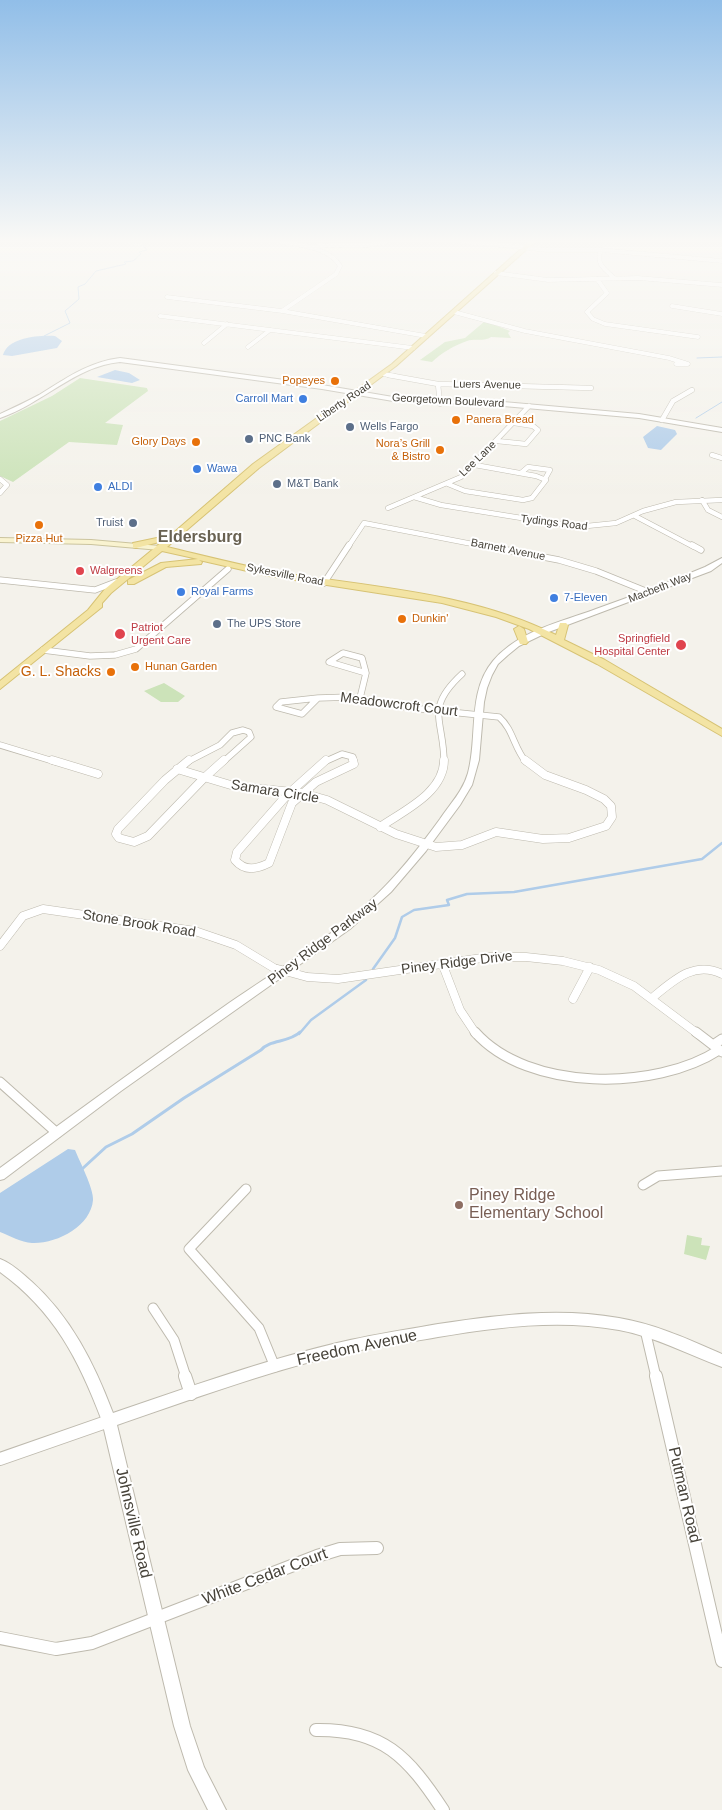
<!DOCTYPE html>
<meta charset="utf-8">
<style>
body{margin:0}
canvas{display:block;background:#f4f2eb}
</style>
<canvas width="722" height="1810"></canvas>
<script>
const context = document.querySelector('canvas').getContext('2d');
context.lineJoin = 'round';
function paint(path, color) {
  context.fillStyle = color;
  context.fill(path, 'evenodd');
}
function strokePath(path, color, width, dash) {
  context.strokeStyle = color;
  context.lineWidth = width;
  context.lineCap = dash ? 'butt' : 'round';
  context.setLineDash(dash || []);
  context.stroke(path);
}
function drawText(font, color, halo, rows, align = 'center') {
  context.font = font + ' Arial,sans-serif';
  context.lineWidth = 4;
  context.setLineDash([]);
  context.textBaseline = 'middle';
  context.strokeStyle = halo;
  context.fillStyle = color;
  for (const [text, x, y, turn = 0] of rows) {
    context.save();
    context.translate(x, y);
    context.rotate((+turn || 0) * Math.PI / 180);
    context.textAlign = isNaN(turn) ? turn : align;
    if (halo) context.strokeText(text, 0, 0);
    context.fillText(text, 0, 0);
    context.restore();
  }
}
const green = new Path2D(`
 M485 321 510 331 508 333 511 338 491 337C484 342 475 338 467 341 455 345 441 353 432 362L420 360 445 342 465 338Z
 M80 378 147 388 148 391 105 423 123 425 117 445 69 442 13 482 0 476V421L52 396Z
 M164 683 185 696 178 702H161L144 691Z
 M687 1235 702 1238 701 1245 710 1246 706 1260 684 1254Z`);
const water = new Path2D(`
 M55 336 62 341 57 348 12 356 3 355C8 337 40 335 55 336Z
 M115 370 129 373 140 380 132 383 97 377Z
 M657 426 675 430 677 434 661 450 648 448 643 437Z
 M68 1149 75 1150C79 1160 94 1189 93 1200 91 1226 57 1244 32 1243 21 1242 10 1236 0 1232V1193Z`);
const streamFar2 = new Path2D(`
 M44 336 70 323 65 311 79 299 78 287 85 284 96 271 126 264 124 262 133 261 141 254 139 252 147 250 144 246 122 241
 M697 358 722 357
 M696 418 722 402`);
const streamFar1 = new Path2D(`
 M373 969 395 938 402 917 414 910 449 905 447 900 467 894 514 892 702 859 722 843
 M299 1034 311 1020 366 980`);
const stream = new Path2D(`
 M82 1169 106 1147 132 1134 184 1098 261 1050C270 1039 289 1043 300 1032`);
const minorFar5 = new Path2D(`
 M281 241C301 246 329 247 340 266L336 274 282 311
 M463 241 547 250H601L722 261
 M312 247C337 242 363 250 387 241
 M601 250C595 264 605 269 614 278
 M496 273 548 280 638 278 722 285
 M597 279 607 293 587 312 593 319 605 324 698 337
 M167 297 282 311 426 336
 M672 306 722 314
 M454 312 525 331 669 358 688 364H676L678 362
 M160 316 413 348
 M204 343 227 324
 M248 347 270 330
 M383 374 395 376`);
const minorFar4 = new Path2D(`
 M388 375 438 384 591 388
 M438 384 440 404
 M662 420 673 401 692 390
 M497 441 526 444 538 430 533 426 514 423
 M712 455 722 458
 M521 473 528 467 550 470 545 479
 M0 479 7 485 0 493
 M448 484 465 491 523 500 532 498 546 480 536 476 475 465
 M414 497 441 505 577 527 616 523 643 511 676 502 722 500
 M702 500 708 510 722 517
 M388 508 461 477 529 406
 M635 516 694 547
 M348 547 364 523 488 547`);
const minorFar3 = new Path2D(`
 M481 545 559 560 596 571 648 592
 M692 545 701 550
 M0 580 95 590 116 582
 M324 583 349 545
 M43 650 90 656 115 655 136 649 228 569
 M343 653 362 658 366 673 329 662Z
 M318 698 302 714 276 707 281 702Z
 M318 698 350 697 411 708 499 717C513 729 514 748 526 762
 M360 698 366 673
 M0 745 56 762
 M187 762 220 745 232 733 243 730 249 732 251 737 223 762
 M324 762 342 754 353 757 354 762
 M444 762C444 720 424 709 462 674`);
const minorFar2 = new Path2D(`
 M52 760 98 774
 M189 760 165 780 118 829 116 834 119 838 134 842 148 836 204 778 224 760
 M326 760 287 795 237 852 235 860C245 872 257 869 269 863L292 803 316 782 354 764 353 760
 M177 769 234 786 302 793 327 800 396 834 436 847 462 845 496 832 543 839 569 838 606 826 612 817 611 806 604 799 586 790 545 775 525 760
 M380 827C403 811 444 793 444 760
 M0 946 23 916 43 909 195 931 236 945 274 968 307 977 338 979 489 957H526L563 961 599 970 634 986 698 1034
 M442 963 460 1010 476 1034
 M652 998C673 981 694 960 722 974
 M573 999 590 967`);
const minorFar1 = new Path2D(`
 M475 1032C528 1092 656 1091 719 1050
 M696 1032 722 1052
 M713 1045 722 1039
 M0 1082 57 1133
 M643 1185 658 1176 722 1171
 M246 1189 189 1249 259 1328 275 1367
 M153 1308 174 1340 186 1377
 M645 1330 656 1377`);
const minor = new Path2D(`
 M185 1376 191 1394
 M656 1376 722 1661
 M0 1459 109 1421
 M0 1638 56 1649 92 1643 317 1556 340 1549 377 1548
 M316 1730C383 1729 408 1757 443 1810`);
const tertiary = new Path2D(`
 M120 358 322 385 393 397 492 401 639 414 722 428V432L639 418 492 405 393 401 322 389 120 362C75 366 42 404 0 418V414C13 408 26 402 39 395 65 379 88 362 120 358Z
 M722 558V563L711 571 546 633 519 646 508 655 498 664 492 675 487 688 484 702 479 760 472 785 460 805 426 851 391 892 350 929 121 1091 4 1179 0 1180V1168C76 1112 152 1057 229 1003 276 971 330 938 371 900 397 876 419 848 440 819 450 804 463 791 468 773 478 737 467 692 493 661 518 631 561 622 596 609 633 596 669 582 705 567Z
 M0 1259C11 1263 22 1273 31 1281 71 1317 94 1363 113 1413 187 1388 261 1361 337 1343 370 1335 404 1330 438 1324 497 1315 559 1307 619 1318 655 1324 688 1339 722 1354V1367C687 1354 656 1337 619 1330 559 1319 498 1327 438 1337 405 1343 371 1347 337 1355 263 1373 190 1400 117 1425L190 1726 204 1767 226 1810H208L188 1770 174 1726 102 1421C79 1360 54 1311 0 1272Z`);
const secondary = new Path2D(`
 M0 538 91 540 160 546 164 548 160 550 91 544 0 542Z`);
const primary = new Path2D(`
 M530 241H536L396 366 259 468 167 547C201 555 236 564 271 571 366 587 468 591 556 635L560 623H566L568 625 564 640 605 660 722 729V736L597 664 529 629 496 617 442 603 269 576 199 560 202 562 201 564 166 567 134 584H128V580L161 563 198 559 162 551 111 593 102 603V607L0 689V681L88 610 105 589 163 541 136 548 133 547V543L171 535 253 464 392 364Z
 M519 626 524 629 528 642 526 644H520L514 629Z`);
const markers = [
 [335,381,5,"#e8710a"],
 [303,399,5,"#3f7fe0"],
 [456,420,5,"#e8710a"],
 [350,427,5,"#5c6f8a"],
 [249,439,5,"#5c6f8a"],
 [196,442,5,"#e8710a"],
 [440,450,5,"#e8710a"],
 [197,469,5,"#3f7fe0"],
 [277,484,5,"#5c6f8a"],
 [98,487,5,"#3f7fe0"],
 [133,523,5,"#5c6f8a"],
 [39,525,5,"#e8710a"],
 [80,571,5,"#e0444e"],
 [181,592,5,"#3f7fe0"],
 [554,598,5,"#3f7fe0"],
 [402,619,5,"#e8710a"],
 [217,624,5,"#5c6f8a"],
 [120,634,6,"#e0444e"],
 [681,645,6,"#e0444e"],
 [135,667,5,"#e8710a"],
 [111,672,5,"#e8710a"],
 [459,1205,5,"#8d6e63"]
];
const farFoodnames = [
 ["Popeyes",325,381],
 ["Panera Bread",466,420,"left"],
 ["Glory Days",186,442],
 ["Nora’s Grill",430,444],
 ["& Bistro",430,457],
 ["Pizza Hut",39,539,"center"],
 ["Dunkin'",412,619,"left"],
 ["Hunan Garden",145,667,"left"]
];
const farStreetnames = [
 ["Luers Avenue",487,385,1],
 ["Georgetown Boulevard",448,401,3],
 ["Liberty Road",344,402,-34],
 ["Lee Lane",478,459,-44],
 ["Tydings Road",554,523,7],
 ["Barnett Avenue",508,550,11],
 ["Sykesville Road",285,575,11],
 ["Macbeth Way",660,588,-21]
];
const farShopnames = [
 ["Carroll Mart",293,399,"right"],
 ["Wawa",207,469],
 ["ALDI",108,487],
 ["Royal Farms",191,592],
 ["7-Eleven",564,598]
];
const farServicenames = [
 ["Wells Fargo",360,427],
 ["PNC Bank",259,439],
 ["M&T Bank",287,484],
 ["Truist",123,523,"right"],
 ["The UPS Store",227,624]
];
const farHealthnames = [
 ["Walgreens",90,571],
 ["Patriot",131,628],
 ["Urgent Care",131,641],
 ["Springfield",670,639,"right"],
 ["Hospital Center",670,652,"right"]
];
const foodNames = [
 ["G. L. Shacks",101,672]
];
const streetNames = [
 ["Meadowcroft Court",399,705,7],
 ["Samara Circle",275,792,9],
 ["Stone Brook Road",139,924,9],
 ["Piney Ridge Parkway",323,942,-37],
 ["Piney Ridge Drive",457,963,-7]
];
const farDistrictnames = [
 ["Eldersburg",200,538]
];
const nearEducationnames = [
 ["Piney Ridge",469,1196],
 ["Elementary School",469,1214]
];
const nearStreetnames = [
 ["Freedom Avenue",357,1348,-12],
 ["Putman Road",684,1495,77],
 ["Johnsville Road",133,1523,77],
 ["White Cedar Court",265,1577,-21]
];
paint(green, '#cce3b9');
paint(water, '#afcce9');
strokePath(streamFar2, '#afcce9', 1);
strokePath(streamFar1, '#afcce9', 2.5);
strokePath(stream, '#afcce9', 3);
strokePath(minorFar5, '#bebaae', 4.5);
strokePath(minorFar4, '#bebaae', 5.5);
strokePath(minorFar3, '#bebaae', 7);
strokePath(minorFar2, '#bebaae', 9);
strokePath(minorFar1, '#bebaae', 11);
strokePath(minor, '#bebaae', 14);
strokePath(tertiary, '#bebaae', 2);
strokePath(secondary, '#cbc49e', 2);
strokePath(primary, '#d7c375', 2);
strokePath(minorFar5, '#fff', 4);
strokePath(minorFar4, '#fff', 4.5);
strokePath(minorFar3, '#fff', 5.5);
strokePath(minorFar2, '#fff', 8);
strokePath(minorFar1, '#fff', 9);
strokePath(minor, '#fff', 12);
paint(tertiary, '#fff');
paint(secondary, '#f9f3d0');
paint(primary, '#f3e4a4');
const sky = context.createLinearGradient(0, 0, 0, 494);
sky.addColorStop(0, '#91bee8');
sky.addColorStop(0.49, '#faf9f6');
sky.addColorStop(1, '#faf9f600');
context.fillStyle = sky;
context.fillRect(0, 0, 722, 494);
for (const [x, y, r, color] of markers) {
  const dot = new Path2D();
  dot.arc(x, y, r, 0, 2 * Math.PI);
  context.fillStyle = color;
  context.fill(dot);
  strokePath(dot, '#fff', 2);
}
drawText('11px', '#c56008', '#fff', farFoodnames, 'right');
drawText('11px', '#47433a', '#fff', farStreetnames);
drawText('11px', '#366cbe', '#fff', farShopnames, 'left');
drawText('11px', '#4e5e75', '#fff', farServicenames, 'left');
drawText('11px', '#be3a42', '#fff', farHealthnames, 'left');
drawText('14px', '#c56008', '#fff', foodNames, 'right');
drawText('14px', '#47433a', '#fff', streetNames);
drawText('bold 16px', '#696252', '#fff', farDistrictnames);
drawText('16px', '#785e54', '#fff', nearEducationnames, 'left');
drawText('16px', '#47433a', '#fff', nearStreetnames);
</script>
